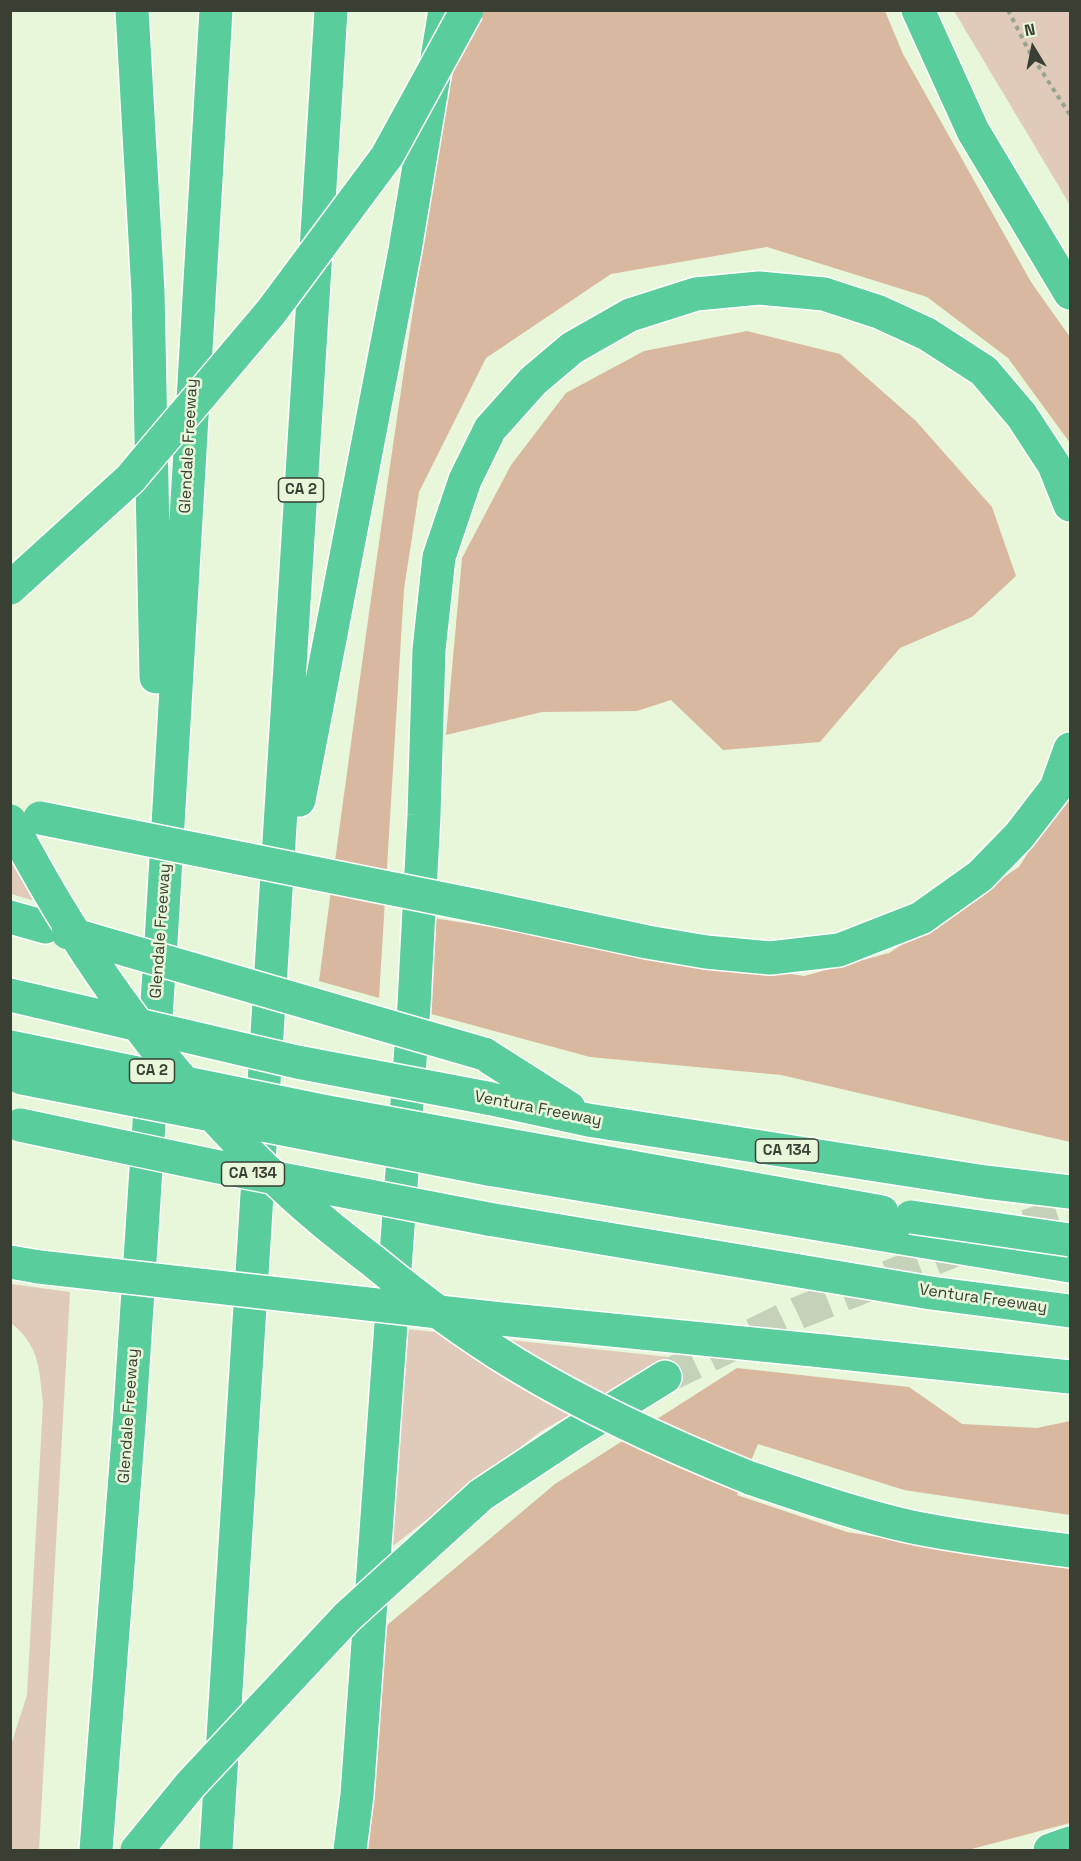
<!DOCTYPE html>
<style>
body{margin:0}
#map{position:relative;width:1081px;height:1861px;overflow:hidden;background:#e8f7da;font-family:"Space Grotesk",sans-serif}
canvas{display:block}
.frame{position:absolute;inset:0;border:12px solid #393f33;pointer-events:none}
.north{position:absolute;left:1003px;top:18px;width:60px;height:60px;-webkit-text-stroke:4px #e8f7da;paint-order:stroke;rotate:350deg;font-size:16px;font-weight:700;line-height:24px;text-align:center;color:#393f33}
.north::after{content:'';display:block;margin:auto;width:21px;height:27px;background:#393f33;clip-path:polygon(50% 0,100% 100%,50% 72%,0 100%)}
</style>
<div id="map">
<canvas width="1081" height="1861"></canvas>
<div class="frame"></div>
<div class="north">N</div>
</div>
<script>
const context = document.querySelector('canvas').getContext('2d');
context.lineJoin = 'round';
function paint(path, color) {
  context.fillStyle = color;
  context.fill(path, 'evenodd');
}
function strokePath(path, color, width, dash) {
  context.strokeStyle = color;
  context.lineWidth = width;
  context.lineCap = dash ? 'butt' : 'round';
  context.setLineDash(dash || []);
  context.stroke(path);
}
function drawText(font, color, halo, rows, align = 'center') {
  context.font = font + ' "Space Grotesk",sans-serif';
  context.lineWidth = 5;
  context.setLineDash([]);
  context.textBaseline = 'middle';
  context.strokeStyle = halo;
  context.fillStyle = color;
  for (const [text, x, y, turn = 0] of rows) {
    context.save();
    context.translate(x, y);
    context.rotate((+turn || 0) * Math.PI / 180);
    context.textAlign = isNaN(turn) ? turn : align;
    if (halo) context.strokeText(text, 0, 0);
    context.fillText(text, 0, 0);
    context.restore();
  }
}
const green = new Path2D(`
 M954 11H1070V205Z
 M10 834 40 840 32 900 11 894Z
 M11 1284 70 1292 39 1850H11V1745L27 1695 43 1403C39 1369 40 1346 11 1323Z
 M407 1329 669 1357 540 1432 389 1549Z`);
const forest = new Path2D(`
 M460 11H885L903 54 1031 282 1070 337V443L1008 358 927 297 767 247 611 274 486 358 419 492 404 589 379 998 319 981C362 657 407 333 460 11Z
 M747 331 840 354 916 421 992 507 1016 576 972 617 900 648 820 742 723 750 671 700 637 711 542 712 446 735 462 558 511 465 566 393 644 351Z
 M1070 785V1142L781 1075 590 1057 424 1012 427 917 804 976 889 953 1019 867Z
 M737 1368 909 1387 962 1424 1037 1428 1070 1421V1515L904 1490 758 1444 737 1495 847 1532 1070 1568V1823L968 1850H364L385 1627 555 1484Z`);
const motorwayTunnel = new Path2D(`
 M665 1377 798 1313 963 1247 1070 1212`);
const path = new Path2D(`
 M1008 10 1030 53 1070 115`);
const motorway = new Path2D(`
 M132 10 148 292 156 677
 M918 10 973 131 1070 293
 M299 800 405 250 445 10
 M483 907 647 942 706 952 770 958 839 950 921 918 980 876 1019 836 1056 788 1070 749
 M10 917 45 927
 M10 995 40 1002
 M484 1054 569 1108
 M487 1098 588 1120 985 1182 1070 1192
 M486 1141 882 1212
 M488 1169 1070 1266
 M488 1219 931 1293 1070 1311
 M10 1262 39 1267
 M823 1351 1070 1377
 M750 1478C804 1496 858 1515 912 1527 965 1538 1018 1544 1070 1551
 M481 1495 573 1434 665 1377
 M96 1850 130 1412 162 926 216 10
 M216 1850 331 10
 M350 1850 357 1795 414 1005 424 815 429 650 439 557 465 480 490 429 533 381 572 348 630 315 696 294 759 288 824 294 879 312 927 334 984 371 1022 416 1054 465 1070 505
 M1050 1850 1070 1843`);
const motorwayBridge = new Path2D(`
 M10 588 130 479 271 312 387 156 467 10
 M40 818 483 907
 M10 821C80 956 171 1082 283 1186 311 1213 342 1237 373 1261 419 1299 466 1334 517 1365 591 1410 671 1446 750 1478
 M68 933 484 1054
 M40 1002 297 1062 487 1098
 M10 1047 322 1111 486 1141
 M22 1078 488 1169
 M20 1125 214 1166 488 1219
 M911 1217 1070 1240
 M39 1267 501 1319 823 1351
 M137 1850 191 1784 347 1617 481 1495`);
const shields = [
 [301,490,45],
 [152,1071,45],
 [787,1151,63],
 [253,1174,63]
];
const shieldNames = [
 ["CA 2",301,490],
 ["CA 2",152,1071],
 ["CA 134",787,1151],
 ["CA 134",253,1174]
];
const streetNames = [
 ["Glendale Freeway",189,446,-87],
 ["Glendale Freeway",161,931,-86],
 ["Ventura Freeway",538,1109,11],
 ["Ventura Freeway",983,1299,8],
 ["Glendale Freeway",129,1416,-86]
];
paint(green, '#e0caba');
paint(forest, '#d8b9a0');
strokePath(motorwayTunnel, '#c5d2b9', 33, [33, 16]);
strokePath(motorway, '#fff', 36);
strokePath(path, '#98a38e', 4, [4.5, 4.5]);
strokePath(motorway, '#5acd9d', 33);
strokePath(motorwayBridge, '#fff', 36, []);
strokePath(motorwayBridge, '#5acd9d', 33);
for (const [x, y, w] of shields) {
  const box = new Path2D();
  box.roundRect(x - w / 2, y - 12, w, 24, 4.5);
  context.fillStyle = '#e8f7da';
  context.fill(box);
  strokePath(box, '#393f33', 1.5);
}
drawText('bold 15px', '#393f33', null, shieldNames);
drawText('16px', '#393f33', '#e8f7da', streetNames);
</script>
